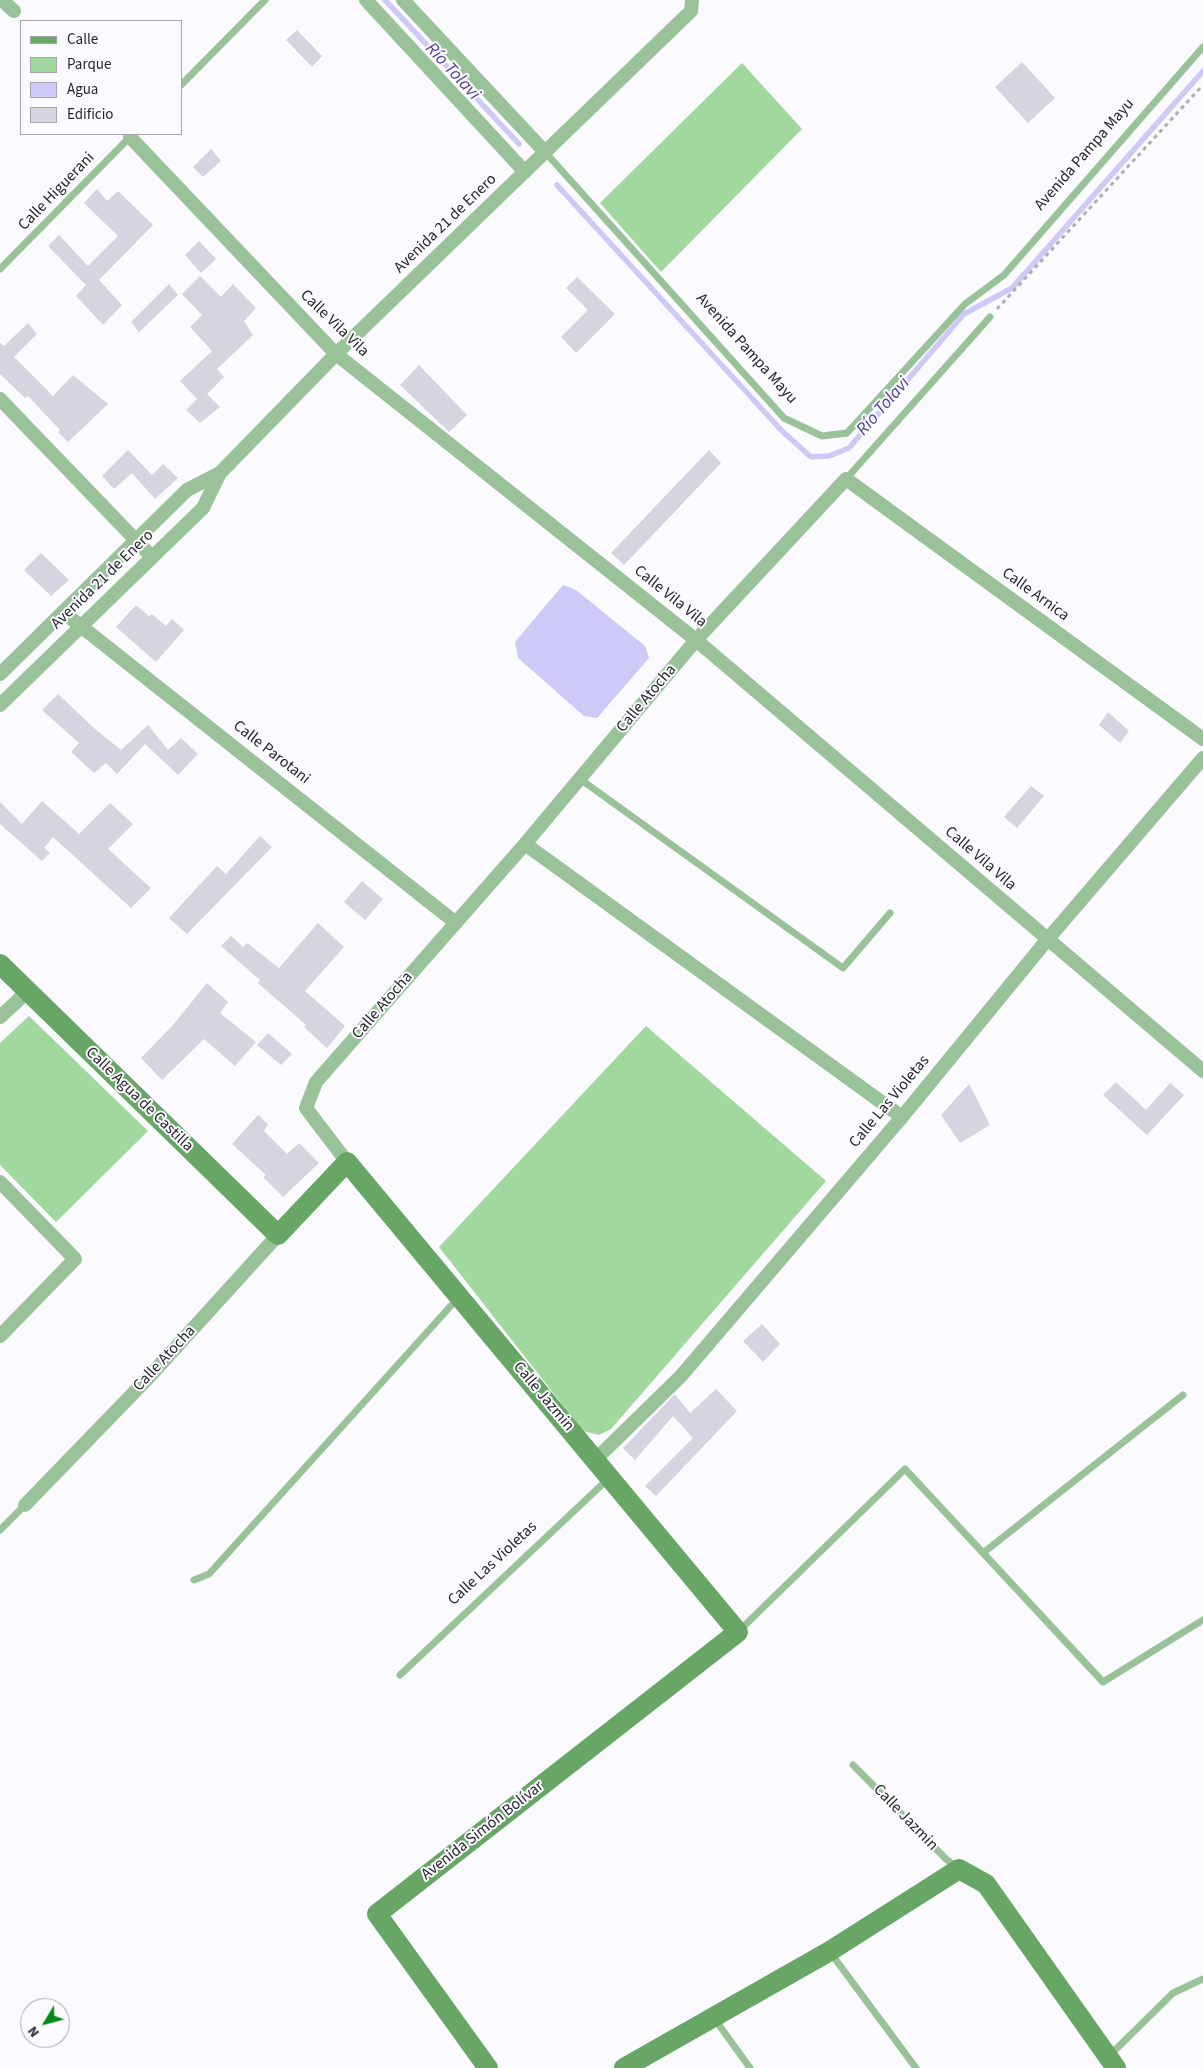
<!DOCTYPE html>
<meta charset="utf-8">
<style>
body{margin:0}
#map{position:relative;width:1203px;height:2068px;overflow:hidden;background:#fafaff;font-family:"Source Sans 3",sans-serif}
canvas{display:block}
.legend{position:absolute;left:20px;top:20px;width:162px;height:115px;box-sizing:border-box;background:#fafaff;border:1px solid #a6a6aa;margin:0;padding:6px 9px;list-style:none;font-size:15px;color:#27272b}
.legend li{display:flex;align-items:center;gap:10px;height:25px}
.legend b{width:25px;border:1px solid #a6a6aa}
.north{position:absolute;left:20px;top:1998px;width:50px;height:50px;box-sizing:border-box;background:#fafaff;border:1px solid #a6a6aa;border-radius:50%;rotate:233deg;font-size:14px;font-weight:700;line-height:20px;text-align:center;color:#27272b}
.north::after{content:'';display:block;margin:auto;width:18px;height:22px;background:#048b16;clip-path:polygon(50% 0,100% 100%,50% 72%,0 100%)}
</style>
<div id="map">
<canvas width="1203" height="2068"></canvas>
<ul class="legend">
<li><b style="height:6px;background:#68a666"></b>Calle</li>
<li><b style="height:14px;background:#a0d89e"></b>Parque</li>
<li><b style="height:14px;background:#cdcaf7"></b>Agua</li>
<li><b style="height:14px;background:#d5d4e0"></b>Edificio</li>
</ul>
<div class="north">N</div>
</div>
<script>
const context = document.querySelector('canvas').getContext('2d');
context.lineJoin = 'round';
function paint(path, color) {
  context.fillStyle = color;
  context.fill(path, 'evenodd');
}
function strokePath(path, color, width, dash) {
  context.strokeStyle = color;
  context.lineWidth = width;
  context.lineCap = dash ? 'butt' : 'round';
  context.setLineDash(dash || []);
  context.stroke(path);
}
function drawText(font, color, halo, rows, align = 'center') {
  context.font = font + ' "Source Sans 3",sans-serif';
  context.lineWidth = 4;
  context.setLineDash([]);
  context.textBaseline = 'middle';
  context.strokeStyle = halo;
  context.fillStyle = color;
  for (const [text, x, y, turn = 0] of rows) {
    context.save();
    context.translate(x, y);
    context.rotate((+turn || 0) * Math.PI / 180);
    context.textAlign = isNaN(turn) ? turn : align;
    if (halo) context.strokeText(text, 0, 0);
    context.fillText(text, 0, 0);
    context.restore();
  }
}
const green = new Path2D(`
 M742 63 802 129 661 272 600 203Z
 M29 1016 148 1131 56 1222 0 1165V1043Z
 M646 1026 826 1181 611 1429 599 1435 583 1431 439 1247Z`);
const water = new Path2D(`
 M563 585 576 590 645 646 649 658 597 718 584 716 518 658 515 642Z`);
const stream = new Path2D(`
 M385 0 519 144
 M557 185 782 431 811 457 829 456 849 448 964 314 1012 288 1203 71`);
const building = new Path2D(`
 M297 30 322 56 312 67 286 40Z
 M1022 62 1055 98 1028 123 995 87Z
 M211 149 221 161 203 177 193 167Z
 M97 189 107 201 118 191 153 225 99 280 122 305 103 325 76 296 86 285 48 246 59 235 88 266 118 236 84 203Z
 M199 241 216 259 201 273 185 255Z
 M200 276 221 297 233 284 256 308 244 321 253 335 217 369 224 377 207 394 220 407 200 423 186 410 197 399 180 381 212 351 190 327 202 315 182 294Z
 M577 277 615 314 576 353 561 337 588 310 566 288Z
 M169 284 178 295 139 332 131 322Z
 M28 323 37 334 14 357 53 396 73 375 108 404 68 442 58 432 60 430 28 396 25 398 0 374V343L4 346Z
 M419 365 467 415 449 432 400 385Z
 M128 450 152 475 163 464 178 478 155 499 132 473 114 489 102 476Z
 M709 450 721 463 624 565 611 553Z
 M41 553 69 580 51 596 24 570Z
 M136 605 149 616 152 614 166 626 172 619 184 630 156 662 116 627Z
 M58 694 94 728 121 750 148 725 168 750 181 738 198 754 178 775 145 744 117 774 106 763 94 773 71 752 79 743 42 710Z
 M1108 712 1129 731 1120 743 1099 725Z
 M1031 786 1044 796 1017 828 1004 817Z
 M42 801 79 834 110 803 133 824 108 849 151 888 131 908 53 837 44 848 50 853 42 861 0 824V802L22 824Z
 M260 836 272 847 187 934 169 918 217 866 226 874Z
 M362 881 383 899 365 920 344 902Z
 M318 923 344 947 305 991 345 1026 327 1048 304 1027 306 1025 258 983 260 980 221 946 231 936 243 947 247 943 279 968Z
 M207 983 228 1002 220 1013 256 1042 235 1066 204 1039 162 1080 141 1058 173 1025Z
 M268 1033 292 1054 281 1065 257 1045Z
 M1116 1082 1146 1110 1170 1083 1184 1095 1147 1135 1103 1095Z
 M969 1084 990 1125 960 1143 941 1115Z
 M258 1115 268 1124 264 1131 287 1154 299 1143 319 1163 283 1197 263 1177 266 1175 232 1144Z
 M762 1324 780 1344 763 1362 743 1341Z
 M716 1389 737 1411 656 1496 645 1486 693 1438 673 1416 635 1460 623 1448 675 1394 690 1413Z`);
const path = new Path2D(`
 M997 309 1203 85`);
const lane = new Path2D(`
 M181 85 265 0
 M545 152 784 418 822 436 847 433 965 304 1004 275 1203 47
 M0 269 131 136
 M846 479 990 317
 M580 779 843 968 890 913
 M0 1530 25 1505
 M983 1553 1183 1395
 M194 1580 209 1574 457 1299
 M739 1631 905 1469 1103 1682 1203 1620
 M400 1675 609 1478
 M853 1765 946 1859 956 1867
 M830 1952 916 2068
 M714 2018 750 2068
 M1110 2055 1173 1993 1203 1979`);
const street = new Path2D(`
 M2 0 14 11
 M366 0 525 172
 M403 0 545 152
 M130 137 336 354 696 640 1203 1071
 M0 399 152 557
 M63 612 456 923
 M0 674 187 490 220 473 336 354 691 11 692 0
 M0 705 203 508 220 473
 M525 844 902 1117
 M0 1017 28 991
 M347 1162 306 1108 316 1082 525 844 696 640 846 479 1203 739
 M0 1182 75 1259 0 1336
 M595 1460 681 1376 902 1117 1047 940 1203 758
 M25 1505 149 1377 278 1235`);
const secondary = new Path2D(`
 M0 964 278 1235 347 1162 738 1632 377 1914 488 2068
 M624 2068 830 1951 959 1869 986 1884 1116 2068`);
const streetNames = [
 ["Avenida Pampa Mayu",1085,155,-49],
 ["Calle Higuerani",57,192,-46],
 ["Avenida 21 de Enero",446,224,-44],
 ["Calle Vila Vila",334,324,44],
 ["Avenida Pampa Mayu",746,349,48],
 ["Avenida 21 de Enero",103,580,-44],
 ["Calle Arnica",1035,595,36],
 ["Calle Vila Vila",670,597,39],
 ["Calle Atocha",647,699,-50],
 ["Calle Parotani",271,753,38],
 ["Calle Vila Vila",980,859,41],
 ["Calle Atocha",383,1006,-49],
 ["Calle Agua de Castilla",139,1100,44],
 ["Calle Las Violetas",890,1102,-50],
 ["Calle Atocha",165,1359,-47],
 ["Calle Jazmin",543,1397,50],
 ["Calle Las Violetas",493,1564,-43],
 ["Calle Jazmin",905,1818,46],
 ["Avenida Simón Bolívar",483,1831,-38]
];
const waterNames = [
 ["Río Tolavi",452,72,47],
 ["Río Tolavi",884,407,-49]
];
paint(green, '#a0d89e');
paint(water, '#cdcaf7');
strokePath(stream, '#cdcaf7', 5.5);
paint(building, '#d5d4e0');
strokePath(path, '#aeaeb3', 3, [4, 4]);
strokePath(lane, '#9ac298', 7);
strokePath(street, '#9ac298', 14);
strokePath(secondary, '#68a666', 20);
drawText('16px', '#27272b', '#fafaff', streetNames);
drawText('italic 18px', '#503f95', '#fafaff', waterNames);
</script>
